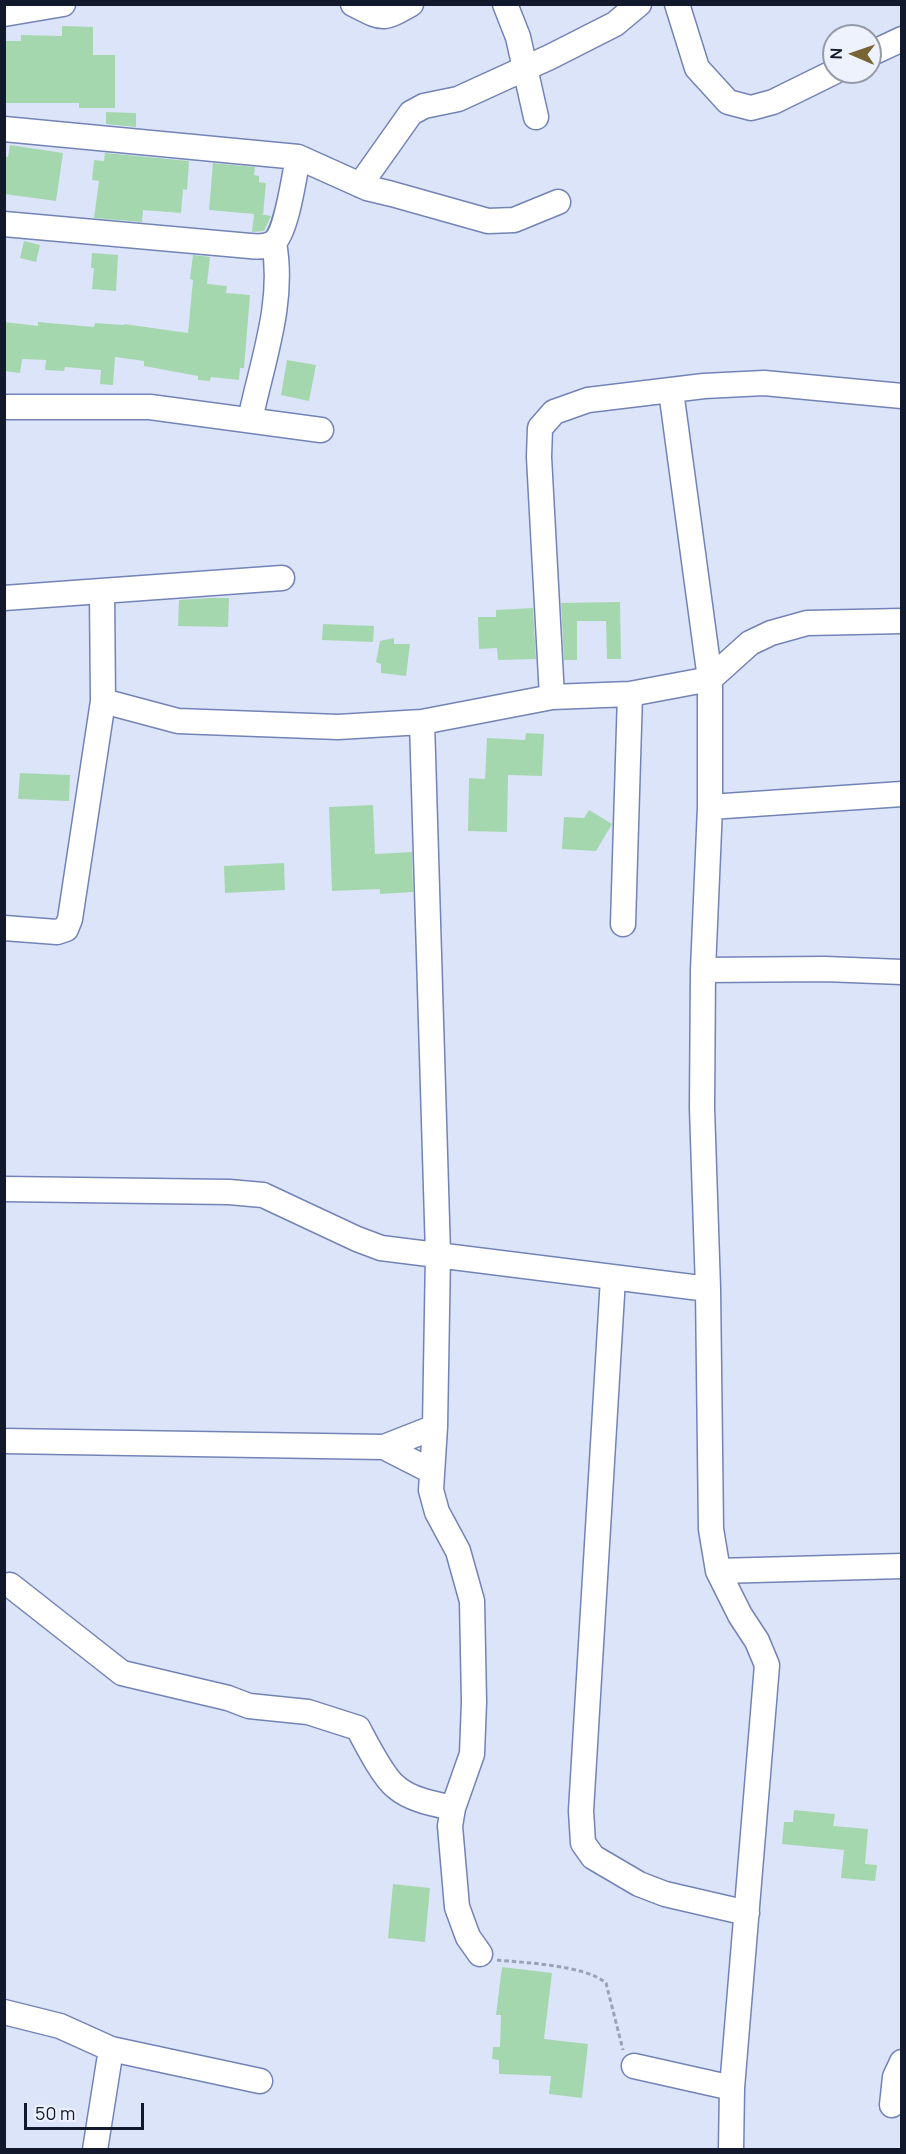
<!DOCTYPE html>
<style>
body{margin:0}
#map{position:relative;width:906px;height:2154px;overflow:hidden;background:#dce4fa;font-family:Manrope,sans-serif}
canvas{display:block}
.frame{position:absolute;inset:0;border:6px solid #13192c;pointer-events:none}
.north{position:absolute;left:822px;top:24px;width:60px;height:60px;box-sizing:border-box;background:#eef2fd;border:2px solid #969ba9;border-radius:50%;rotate:272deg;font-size:16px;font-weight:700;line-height:24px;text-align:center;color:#13192c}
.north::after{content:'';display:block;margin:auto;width:21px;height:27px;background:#776533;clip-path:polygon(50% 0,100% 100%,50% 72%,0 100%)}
.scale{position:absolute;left:24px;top:2103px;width:120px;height:27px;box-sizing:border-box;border:3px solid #13192c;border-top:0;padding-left:8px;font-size:18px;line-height:21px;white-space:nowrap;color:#13192c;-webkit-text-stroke:4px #eef2fd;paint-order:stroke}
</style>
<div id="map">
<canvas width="906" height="2154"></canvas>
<div class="frame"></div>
<div class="north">N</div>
<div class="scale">50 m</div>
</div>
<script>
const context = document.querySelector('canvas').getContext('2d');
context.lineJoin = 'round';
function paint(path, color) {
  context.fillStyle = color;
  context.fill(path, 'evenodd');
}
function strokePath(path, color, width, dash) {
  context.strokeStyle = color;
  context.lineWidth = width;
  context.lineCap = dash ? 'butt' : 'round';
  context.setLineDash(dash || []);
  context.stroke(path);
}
const building = new Path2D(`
 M62 26 93 27V55H115V108H79V103H4V41H21V35L62 36Z
 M106 112 136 113V127L106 124Z
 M10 145 63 153 56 201 4 194V156L8 157Z
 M105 153 189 161 187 190 183 189 181 213 143 210 142 222 94 218 99 181 92 180 94 160 104 161Z
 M213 163 255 167 254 175 259 176V182L266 183 263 215 260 214 271 216 264 231 252 232 254 214 209 210Z
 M24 241 40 245 36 262 20 258Z
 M92 253 118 255 116 291 92 289 94 268H91Z
 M193 255 210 257 207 284 227 286 226 293 250 295 244 368H240L239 380 211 377 210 381 198 380V376L144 366V361L115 357 113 385 100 384 101 370 65 367 64 371 45 370 46 360 22 359 20 373 4 371V322L38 326V322L94 327 95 323 124 325V324L188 333 193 280 190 279Z
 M287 360 316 365 309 401 281 395Z
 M209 598H229L228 627 178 626 179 600Z
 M620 602 621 659H607L606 621H577V660H564L561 603Z
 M533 608 536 659 498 660 497 648 479 649 478 617H496V610Z
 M323 624 374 626 373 642 322 640Z
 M394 638V644H410L406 676 381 673V664L376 662 380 641Z
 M526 733 544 734 542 776 508 775 507 832 468 831 469 778 485 779 487 738 525 740Z
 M20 773 70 775 69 801 18 799Z
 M373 805 375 854 412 852 413 892 380 894V889L332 891 329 807Z
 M589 810 612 824 596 851 562 849 564 817 584 818Z
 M284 863 285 890 225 893 224 866Z
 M794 1810 835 1814 833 1826 868 1829 865 1864 877 1865 875 1881 841 1878 844 1850 782 1844 784 1822H793Z
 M393 1884 430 1888 425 1942 388 1938Z
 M502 1967 552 1973 544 2039 588 2044 582 2098 549 2094 551 2076 499 2074V2060L492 2059 493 2047H500L501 2015H496Z`);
const path = new Path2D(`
 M497 1960C526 1963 585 1965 606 1983L623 2050`);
const minor = new Path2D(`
 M353 4C383 19 381 21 411 4
 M505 4 518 37 536 117
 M677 4 697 68 728 102 751 108 773 102 834 72
 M4 14 63 4
 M870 54 902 39
 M4 129 298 157 367 188 392 194 488 221 514 220 558 202
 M360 185 411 113 424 106 458 99 550 57 615 24 639 4
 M4 224 250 246C258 247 266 247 273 243 286 235 295 173 298 157
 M671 391 710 679V807L703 970 702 1108 708 1289 711 1529 718 1571 740 1615 757 1641 767 1665 732 2088 731 2150
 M4 407H150L321 430
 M250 420C262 362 285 302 274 243
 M102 593 103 701 178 721 338 727 422 722 552 697 630 694 710 679 750 643 771 633 807 623 902 621
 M4 598 282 578
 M552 697 539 457 540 428 554 412 588 400 704 386 764 383 902 396
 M422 722 438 1254 435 1427 431 1490 437 1512 458 1551 472 1601 474 1702 472 1754 453 1808 450 1826 457 1907 468 1937 480 1954
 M710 807 902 794
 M623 924 630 694
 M4 928 57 932 66 929 70 919 103 701
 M703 970 825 969 902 972
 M4 1189 229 1192 263 1195 357 1239 381 1248 708 1289
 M613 1278 581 1811 583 1843 593 1857 639 1884 665 1894 747 1913
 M4 1441 384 1447 435 1427
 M384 1447 431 1471
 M718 1571 902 1566
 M10 1585 122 1673 228 1698 249 1706 308 1712 358 1728C366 1743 383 1777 396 1787 411 1800 434 1804 453 1808
 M4 2012 60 2026 111 2049 95 2150
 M111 2049 260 2081
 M634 2066 732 2088
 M892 2105 895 2077 902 2062`);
paint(building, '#a5d7ae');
strokePath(minor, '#7383b5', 27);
strokePath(path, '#9aa2b7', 3, [4.5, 3]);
strokePath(minor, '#fff', 24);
</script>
